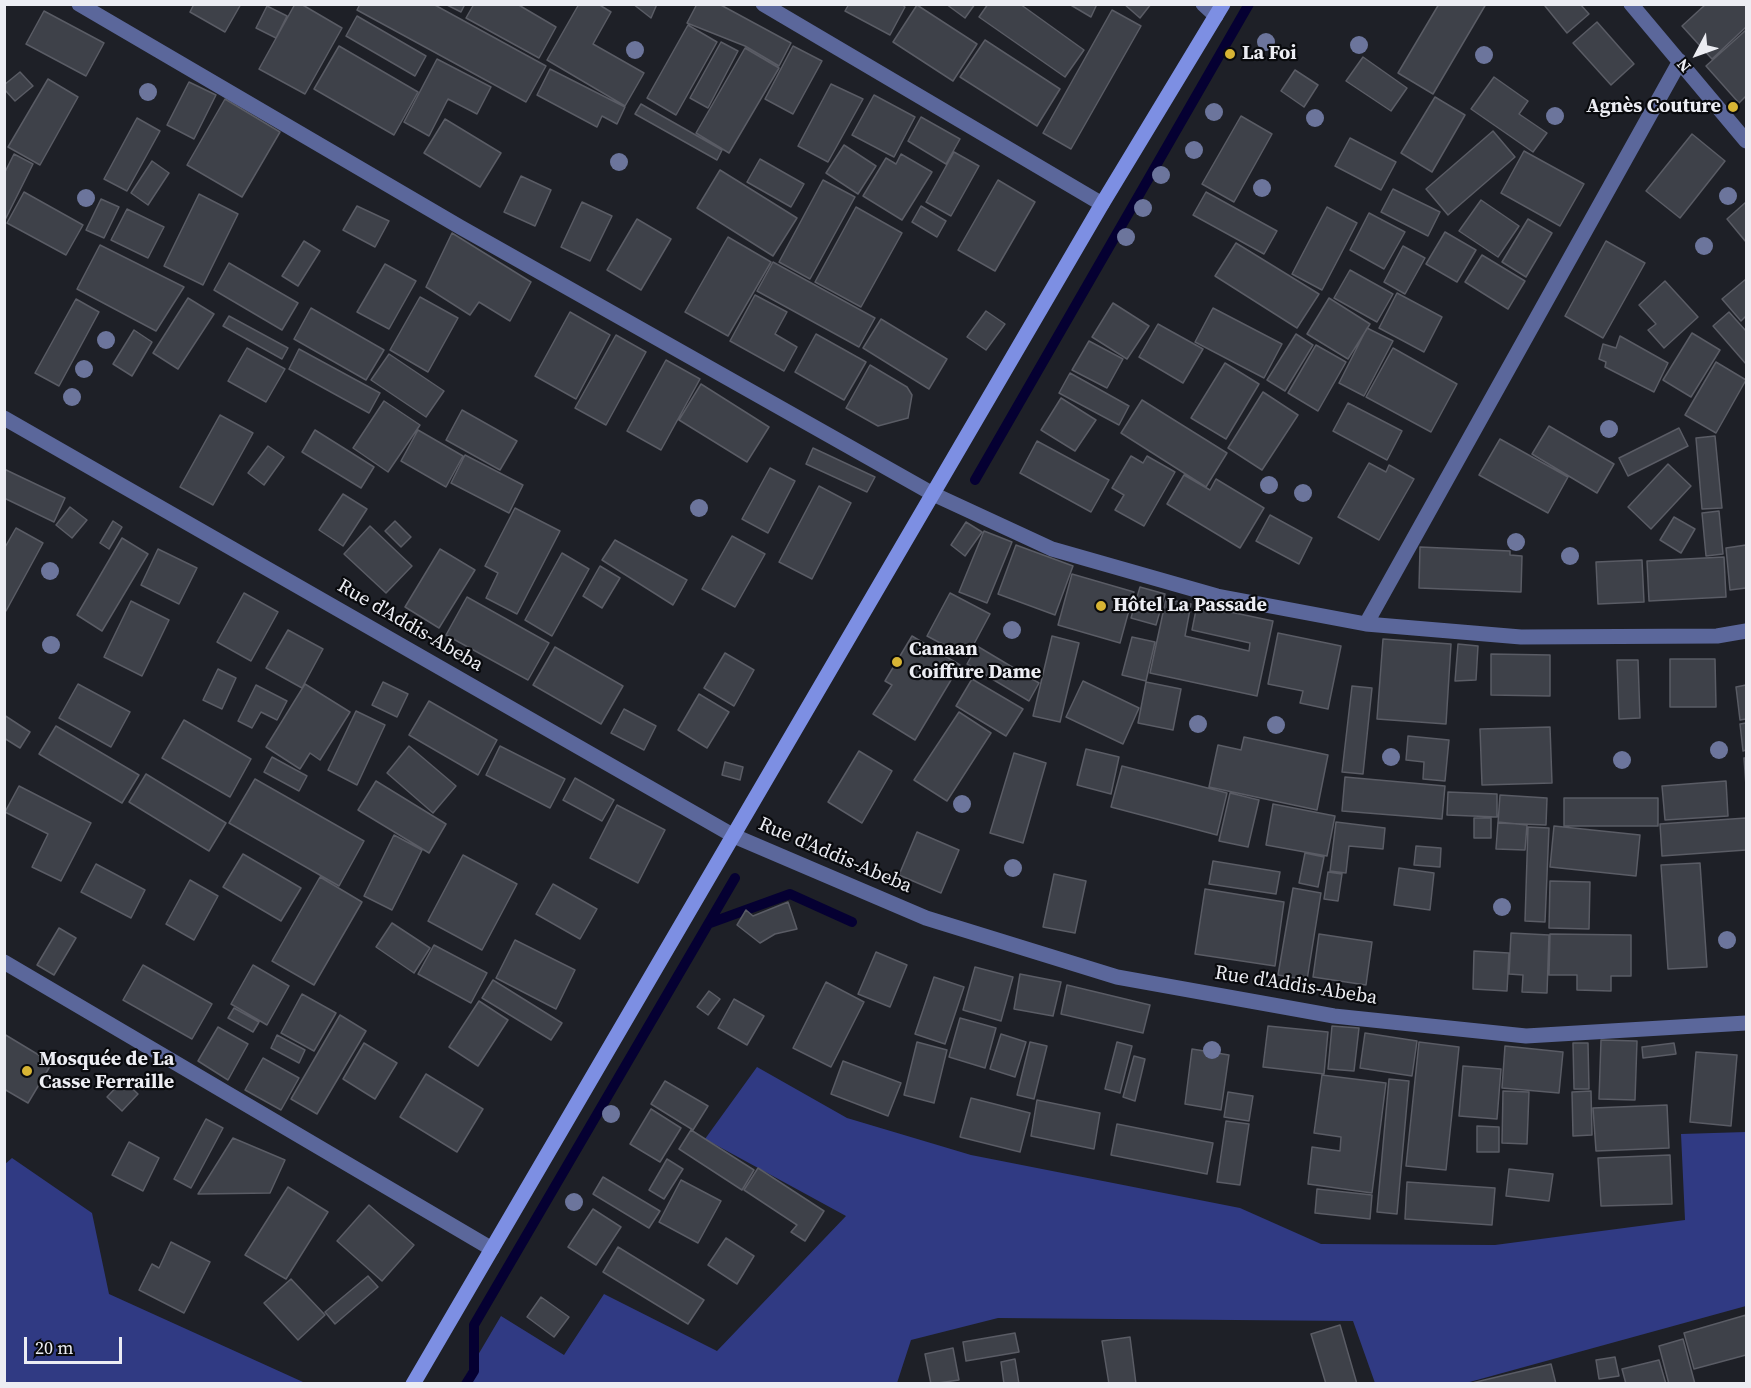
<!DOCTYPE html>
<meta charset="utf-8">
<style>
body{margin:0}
#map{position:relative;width:1751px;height:1388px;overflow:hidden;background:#1e2027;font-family:"Source Serif 4",serif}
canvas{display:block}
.frame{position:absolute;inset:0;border:6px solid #ecedf3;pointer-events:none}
.north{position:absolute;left:1667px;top:24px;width:60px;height:60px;-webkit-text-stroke:4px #090a0d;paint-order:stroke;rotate:229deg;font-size:16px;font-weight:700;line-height:24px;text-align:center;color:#ecedf3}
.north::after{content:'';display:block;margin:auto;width:21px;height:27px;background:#ecedf3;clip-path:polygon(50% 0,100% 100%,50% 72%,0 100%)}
.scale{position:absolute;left:24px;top:1337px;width:98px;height:27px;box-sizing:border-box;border:3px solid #ecedf3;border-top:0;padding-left:8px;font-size:18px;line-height:21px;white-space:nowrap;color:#ecedf3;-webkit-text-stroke:4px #090a0d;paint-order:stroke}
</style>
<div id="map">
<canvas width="1751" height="1388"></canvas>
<div class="frame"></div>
<div class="north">N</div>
<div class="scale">20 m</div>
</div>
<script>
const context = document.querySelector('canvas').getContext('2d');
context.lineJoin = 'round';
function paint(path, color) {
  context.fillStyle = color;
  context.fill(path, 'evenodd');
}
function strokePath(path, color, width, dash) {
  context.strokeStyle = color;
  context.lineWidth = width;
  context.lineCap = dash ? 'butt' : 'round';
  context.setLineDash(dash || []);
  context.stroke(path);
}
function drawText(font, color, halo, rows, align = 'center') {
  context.font = font + ' "Source Serif 4",serif';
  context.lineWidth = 4.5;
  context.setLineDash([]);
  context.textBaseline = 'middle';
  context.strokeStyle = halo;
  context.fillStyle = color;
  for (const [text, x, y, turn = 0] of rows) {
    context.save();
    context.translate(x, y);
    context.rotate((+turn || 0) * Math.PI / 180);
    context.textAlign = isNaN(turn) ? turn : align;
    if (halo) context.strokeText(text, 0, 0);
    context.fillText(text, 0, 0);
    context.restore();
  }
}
const green = new Path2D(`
 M757 1067 847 1118 971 1155 1240 1208 1321 1244 1495 1245 1685 1220 1681 1134 1746 1132V1306L1466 1383H1375L1353 1321 998 1318 911 1340 897 1383 466 1384 465 1377 501 1316 564 1355 604 1294 717 1351 846 1216 705 1139Z
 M12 1158 92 1213 109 1294 303 1382 300 1384 5 1383 4 1165Z`);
const stream = new Path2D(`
 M975 480 1249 4
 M710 923 790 894 852 922
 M466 1384 474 1371V1325L735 878`);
const building = new Path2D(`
 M194 4H241L225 32 190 12Z
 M295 4H301L342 28 305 94 259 69Z
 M360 4H433L546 66 526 102 357 10Z
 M445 4H465L461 12Z
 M474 4H517L556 27 539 58 466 18Z
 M579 4H598L611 12 593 44 644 73 625 106 547 60Z
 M633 4H657L651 18Z
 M697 4H719L791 43 779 66 745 46 687 23Z
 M849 4H901L905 7 890 35 845 11Z
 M946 4H975L965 18Z
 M988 4H1020L1084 50 1065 77 979 17Z
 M1069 4H1097L1091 17Z
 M1124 4H1151L1140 18Z
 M1439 4H1486L1433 94 1398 73Z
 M1547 4H1580L1589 14 1567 33 1545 6Z
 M1706 4H1746V27L1712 59 1682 26Z
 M917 5 977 44 953 81 893 42Z
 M267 6 287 16 276 38 256 28Z
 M1112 10 1141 26 1071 149 1043 133Z
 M44 11 104 43 86 76 26 44Z
 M357 16 426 56 415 76 346 36Z
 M1597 22 1634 64 1611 85 1573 43Z
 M688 25 717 42 676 115 647 98Z
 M1746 30V96L1739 103 1706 66Z
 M985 40 1060 89 1037 126 960 77Z
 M721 42 738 51 708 108 690 98Z
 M339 46 418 92 394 135 314 89Z
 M793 46 822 61 793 114 765 99Z
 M745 48 779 68 729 153 696 133Z
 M1363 57 1407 88 1391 111 1346 81Z
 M437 59 491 87 477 114 448 99 429 136 404 122Z
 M550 69 625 107 617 124 602 116 597 127 537 95Z
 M1295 70 1318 85 1304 107 1281 91Z
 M20 72 33 86 15 101 4 89V85Z
 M1494 77 1528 101 1519 114 1547 133 1533 152 1471 109Z
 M48 79 78 97 40 165 8 147Z
 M189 82 216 95 194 139 167 125Z
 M831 84 863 99 828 162 798 146Z
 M874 95 915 117 894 157 852 135Z
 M1435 97 1465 115 1432 172 1401 153Z
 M225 99 280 132 242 197 187 165Z
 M641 104 722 150 717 160 635 114Z
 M1241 116 1272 134 1234 202 1202 184Z
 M921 117 960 139 946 164 908 141Z
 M137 118 160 131 127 191 104 179Z
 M445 119 501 153 480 187 424 153Z
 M1493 131 1515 157 1448 215 1426 189Z
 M1692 134 1725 161 1680 218 1646 191Z
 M1350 138 1396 162 1381 190 1335 166Z
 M844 145 876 166 858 194 826 173Z
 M1524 151 1584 184 1560 226 1501 193Z
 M954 152 979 166 951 216 926 202Z
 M14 154 33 164 5 220 4 174Z
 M901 154 932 172 902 220 863 196 886 158 896 164Z
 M760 159 804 184 791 207 747 182Z
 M152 161 169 173 148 205 131 193Z
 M720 170 797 218 773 256 697 208Z
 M521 176 551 190 535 226 504 212Z
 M823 180 855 197 810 279 779 262Z
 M998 180 1035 202 995 271 958 250Z
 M1393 189 1440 212 1428 236 1381 212Z
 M24 192 83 225 66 255 7 223Z
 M1206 192 1277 231 1264 254 1193 215Z
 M199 194 238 214 203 285 164 266Z
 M101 199 119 207 104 238 86 230Z
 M1481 200 1519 226 1498 257 1459 231Z
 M582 202 612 216 590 261 561 247Z
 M1746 202V242L1727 219Z
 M357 206 389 221 375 247 343 230Z
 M921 206 946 221 937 237 912 222Z
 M856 207 902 233 861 307 815 282Z
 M1327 207 1357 223 1322 290 1292 274Z
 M127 209 164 227 148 258 111 240Z
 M1369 213 1405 232 1384 269 1350 250Z
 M637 219 671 239 641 290 607 270Z
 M1528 219 1552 233 1526 277 1502 262Z
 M1445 232 1476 250 1457 282 1426 264Z
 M452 233 531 282 510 321 479 302 470 315 426 287Z
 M728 237 771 262 728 336 685 312Z
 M304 241 320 251 298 286 282 276Z
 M1606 241 1645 263 1603 338 1565 316Z
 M1236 243 1319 294 1297 328 1215 276Z
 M100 245 184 287 156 331 77 289Z
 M1403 246 1425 258 1405 294 1384 282Z
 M1482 255 1525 281 1508 309 1465 282Z
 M773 262 875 318 859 347 757 291Z
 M229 263 298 303 282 330 214 290Z
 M385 264 416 281 389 329 357 312Z
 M1350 270 1393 294 1377 322 1334 298Z
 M1746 279V316L1741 321 1722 299Z
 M1665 281 1698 317 1664 348 1648 330 1656 324 1639 305Z
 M1397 293 1442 317 1424 352 1379 328Z
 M755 295 787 312 775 334 797 347 784 371 730 341Z
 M420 297 458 318 428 372 390 350Z
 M188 298 214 314 178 369 153 353Z
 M1329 298 1370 324 1348 359 1307 334Z
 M76 299 99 312 59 386 35 373Z
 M1113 303 1149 326 1127 359 1092 337Z
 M311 308 384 350 366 380 294 339Z
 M1213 308 1282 344 1264 378 1195 342Z
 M986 311 1005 324 986 350 967 337Z
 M570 312 610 335 576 399 535 376Z
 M1729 312 1746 331V364L1713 326Z
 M229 316 288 348 282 359 223 326Z
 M881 319 947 359 929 389 863 348Z
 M1158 324 1203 349 1183 383 1139 357Z
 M1367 328 1393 341 1364 396 1339 383Z
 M134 330 152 342 132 376 113 364Z
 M1692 333 1720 350 1691 397 1663 380Z
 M816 334 866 362 844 400 795 372Z
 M1296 334 1313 345 1285 391 1267 380Z
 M616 335 646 352 606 425 575 408Z
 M1620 336 1668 363 1654 392 1605 367 1606 362 1599 359 1603 344 1616 348Z
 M1089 341 1123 359 1107 388 1072 370Z
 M1316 345 1346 362 1318 411 1288 393Z
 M247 348 285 369 266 402 228 381Z
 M1393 348 1457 384 1431 432 1366 397Z
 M299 349 380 393 369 413 289 369Z
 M389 354 444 391 426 417 371 380Z
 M666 360 700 379 661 450 627 431Z
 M1716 362 1746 380 1716 433 1685 415Z
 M1225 363 1259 384 1226 439 1191 418Z
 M870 365 907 387 912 395 908 418 878 426 846 408Z
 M1070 373 1129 406 1119 425 1059 393Z
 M701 384 769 427 747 462 679 420Z
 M1263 392 1298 415 1262 470 1228 448Z
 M1061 398 1096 420 1075 451 1041 430Z
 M1142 400 1227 453 1206 487 1121 433Z
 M384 401 420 425 388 472 353 448Z
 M1348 403 1402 431 1387 460 1333 431Z
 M462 410 517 441 500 470 446 440Z
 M220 415 253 433 213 505 180 487Z
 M1549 426 1614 464 1597 493 1532 454Z
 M1679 428 1688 446 1628 476 1619 458Z
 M315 430 374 467 361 488 302 452Z
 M418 430 463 456 446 487 401 461Z
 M1715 436 1722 508 1702 509 1696 438Z
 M1500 439 1568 477 1548 513 1479 475Z
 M1037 441 1109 480 1091 512 1020 473Z
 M268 446 284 457 264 485 248 473Z
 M813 448 875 477 867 492 806 464Z
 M465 455 523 485 509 513 451 483Z
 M1131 456 1143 463 1147 456 1175 472 1144 526 1115 510 1124 495 1112 488Z
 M1369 463 1386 472 1389 465 1414 479 1379 540 1338 517Z
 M1668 464 1691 486 1651 529 1628 507Z
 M770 468 795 481 768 533 742 519Z
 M4 469 65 498 54 522 4 498Z
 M1184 475 1210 490 1216 479 1264 508 1240 548 1167 504Z
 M819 486 851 503 812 579 779 562Z
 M343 494 367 509 343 546 319 530Z
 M70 507 87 520 72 538 56 525Z
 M515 508 560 531 517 614 486 598 498 573 485 566Z
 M1719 511 1723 554 1706 556 1702 513Z
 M1270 515 1312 538 1299 564 1256 541Z
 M1674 517 1695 529 1681 553 1660 540Z
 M113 521 122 527 109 549 100 543Z
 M395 521 411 537 401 547 385 531Z
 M966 522 982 532 965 556 951 545Z
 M370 526 412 566 386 593 344 554Z
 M16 528 43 543 6 611 4 610V549Z
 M984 531 1012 542 987 603 959 592Z
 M732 536 765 554 735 607 702 589Z
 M122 538 148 554 102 631 77 615Z
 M615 540 687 580 673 605 602 560Z
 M1016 545 1073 566 1055 615 998 594Z
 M1746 545V588L1730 590 1726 548Z
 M1420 547 1510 551V555L1522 556 1521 592 1419 588Z
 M158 549 197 568 179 604 141 585Z
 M440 549 475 570 439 628 405 607Z
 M562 553 589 569 552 636 525 620Z
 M1724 557 1726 597 1649 601 1647 561Z
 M1642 560 1644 602 1598 604 1596 562Z
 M600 566 620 578 602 608 583 596Z
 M1072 574 1134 592 1120 643 1058 625Z
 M1140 587 1165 594 1156 625 1131 618Z
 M244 593 278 612 251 661 217 642Z
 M950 593 990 614 967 657 927 636Z
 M467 597 549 643 528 680 446 635Z
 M1166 599 1191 604 1185 636 1249 651 1250 643 1192 630 1197 605 1273 621 1257 696 1150 673Z
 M131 601 169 620 142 676 104 657Z
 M288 630 323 649 302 688 266 668Z
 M1278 633 1341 646 1328 709 1300 703 1303 691 1268 684Z
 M912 636 960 665 915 740 873 714 892 685 885 681Z
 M1052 636 1079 643 1060 722 1033 716Z
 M1132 637 1155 642 1146 681 1122 675Z
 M1383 639 1451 644 1446 724 1377 719Z
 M1458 644 1478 646 1476 680 1455 681Z
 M977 646 1039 683 1029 701 967 664Z
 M555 647 623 686 601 724 533 685Z
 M725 653 754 670 734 706 704 688Z
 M1491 654 1550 655V696L1491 695Z
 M1670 659H1715L1716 707H1670Z
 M1617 660H1638L1640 718 1619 719Z
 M218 669 236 678 222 709 203 700Z
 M972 679 1023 709 1006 736 956 706Z
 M1083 681 1139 708 1123 744 1066 717Z
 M383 682 408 694 397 717 372 705Z
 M1146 682 1181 689 1173 730 1138 723Z
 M78 684 130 712 111 747 59 718Z
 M305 684 350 712 320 760 310 753 300 769 266 747Z
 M256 685 287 701 277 720 261 712 252 728 238 721Z
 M1746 685V719L1740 720 1736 687Z
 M1352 686 1372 688 1363 774 1342 772Z
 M699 694 729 712 707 748 678 730Z
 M429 701 497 740 478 775 409 735Z
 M624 709 656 726 644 750 611 733Z
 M356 711 385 725 357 785 328 770Z
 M959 712 991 733 947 801 914 780Z
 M4 715 30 732 20 748 4 738Z
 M184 720 251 759 230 797 162 758Z
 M1746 723V750L1743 751 1740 724Z
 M56 726 139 775 122 803 39 754Z
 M1550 727 1552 783 1482 785 1480 729Z
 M1408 736 1449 740 1445 781 1423 779 1424 762 1406 760Z
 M1244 737 1328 755 1317 810 1209 787 1218 745 1241 750Z
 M409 746 456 786 433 813 387 773Z
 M500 746 565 779 550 808 486 775Z
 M1086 749 1119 757 1111 794 1077 785Z
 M859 751 892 771 862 823 828 802Z
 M1014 753 1046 763 1023 843 990 833Z
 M272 757 307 776 299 791 264 772Z
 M1744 758H1746V786Z
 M725 762 743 767 740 780 722 775Z
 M1122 766 1227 793 1217 835 1111 807Z
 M146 774 226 823 209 851 129 802Z
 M1345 777 1445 786 1442 819 1342 811Z
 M575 778 614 800 602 821 563 800Z
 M255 779 364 841 339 886 229 823Z
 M376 781 446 824 429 853 358 810Z
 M1726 781 1728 816 1665 820 1662 786Z
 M19 786 91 823 61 881 32 867 48 834 5 812Z
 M1448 792 1497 794V817L1447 815Z
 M1230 793 1259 800 1248 847 1219 841Z
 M1500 795 1547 798 1546 825 1498 823Z
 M1564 798H1658V826H1564Z
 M1273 804 1335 816 1327 856 1266 845Z
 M617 805 665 830 638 883 590 858Z
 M1474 818H1491V838H1474Z
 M1746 818V850L1662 856 1660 824Z
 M1336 822 1385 828 1383 849 1349 846 1346 873 1330 871Z
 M1498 822 1527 825 1525 850 1496 849Z
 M1554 826 1640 835 1636 876 1550 867Z
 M1528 827 1549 828 1545 922 1525 921Z
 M917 832 959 850 941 893 899 875Z
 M394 835 422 850 392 910 364 896Z
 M1416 846 1441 848 1440 867 1414 865Z
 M1305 853 1324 857 1318 887 1299 883Z
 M243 854 301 888 281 921 223 887Z
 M463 855 517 884 482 950 428 921Z
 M1213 861 1280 872 1276 894 1209 884Z
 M1700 863 1707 967 1668 969 1661 865Z
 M96 864 145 890 131 918 81 892Z
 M1399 868 1434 873 1430 910 1394 905Z
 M1328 872 1342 874 1338 901 1324 899Z
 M1054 874 1086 881 1075 933 1043 927Z
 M320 877 362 902 314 985 272 961Z
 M190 880 218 896 194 940 166 924Z
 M1550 881 1590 882 1589 929 1549 928Z
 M553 884 597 909 580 939 536 914Z
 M1293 888 1321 893 1307 980 1278 975Z
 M1205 889 1284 902 1275 966 1195 954Z
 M788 902 797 929 775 934 760 943 737 925 746 910 753 916Z
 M392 923 430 948 414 973 376 947Z
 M59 928 76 938 54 975 37 965Z
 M1511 933 1549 935 1547 993 1522 992 1523 975 1509 974Z
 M1319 934 1372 942 1366 985 1313 977Z
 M1550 934 1631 935V976H1611V991L1577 990V975H1549Z
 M515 940 575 970 556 1009 496 978Z
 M434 945 487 973 471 1003 418 974Z
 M1474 951 1509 953 1507 991 1473 989Z
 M876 952 907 965 890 1007 858 994Z
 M143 965 212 1004 192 1039 123 1000Z
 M253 965 289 986 267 1025 231 1004Z
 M975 967 1013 977 1001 1021 963 1010Z
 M1020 974 1061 982 1053 1016 1014 1009Z
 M934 977 964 987 945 1044 915 1034Z
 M493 980 562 1023 551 1040 482 998Z
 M826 982 864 1002 831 1067 793 1048Z
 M1067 985 1150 1005 1143 1033 1061 1014Z
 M709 991 720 999 708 1015 697 1007Z
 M302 994 336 1013 314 1051 281 1033Z
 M734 999 764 1016 747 1045 718 1028Z
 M479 1001 508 1020 478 1066 449 1047Z
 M234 1008 259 1022 253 1032 228 1018Z
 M340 1015 366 1031 317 1114 291 1099Z
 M960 1018 996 1028 985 1068 949 1057Z
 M1268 1026 1328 1032 1324 1074 1263 1067Z
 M1332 1026 1359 1028 1354 1071 1328 1069Z
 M218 1027 248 1044 228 1080 198 1061Z
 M1365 1033 1417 1041 1412 1076 1360 1068Z
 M4 1034 52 1063 28 1103 4 1089Z
 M1001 1034 1026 1042 1015 1077 990 1069Z
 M277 1035 305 1050 299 1063 271 1048Z
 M1601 1040 1637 1041 1635 1100 1599 1099Z
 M917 1042 947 1050 934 1103 904 1095Z
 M1030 1042 1047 1046 1034 1099 1017 1095Z
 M1117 1042 1132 1046 1120 1093 1105 1089Z
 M1419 1042 1459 1047 1446 1170 1406 1166Z
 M364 1043 397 1063 375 1099 343 1079Z
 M1573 1043H1588L1589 1089H1574Z
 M1674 1043 1676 1054 1643 1058 1642 1047Z
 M1505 1046 1563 1052 1559 1093 1502 1088Z
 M1192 1049 1229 1055 1221 1110 1185 1104Z
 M1696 1052 1737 1055 1731 1126 1690 1122Z
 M1134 1056 1145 1059 1135 1101 1123 1097Z
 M263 1058 299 1078 281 1110 245 1090Z
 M843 1061 901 1083 888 1116 831 1094Z
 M1463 1066 1501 1069 1497 1119 1459 1116Z
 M426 1074 483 1109 457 1152 400 1117Z
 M1322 1075 1386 1083 1372 1193 1308 1184 1312 1147 1340 1151 1341 1137 1314 1133Z
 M1389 1079 1409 1081 1397 1214 1377 1212Z
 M123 1080 138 1094 122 1111 107 1097Z
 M665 1081 708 1106 693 1130 651 1104Z
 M1503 1091 1529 1092 1527 1144 1502 1143Z
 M1591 1091 1592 1135 1573 1136 1572 1092Z
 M1228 1092 1253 1096 1249 1121 1224 1117Z
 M971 1098 1030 1113 1020 1152 960 1137Z
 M1037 1100 1100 1113 1094 1149 1031 1136Z
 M1667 1105 1669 1148 1596 1151 1593 1108Z
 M651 1109 681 1128 660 1162 630 1144Z
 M206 1119 223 1128 191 1188 174 1179Z
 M1226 1121 1249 1124 1240 1185 1217 1182Z
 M1117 1124 1213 1143 1207 1174 1111 1155Z
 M1477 1126 1499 1127V1152H1477Z
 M691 1130 754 1170 742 1190 679 1149Z
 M233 1138 285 1160 270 1193 198 1194Z
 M129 1142 159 1158 143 1191 112 1175Z
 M1670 1155 1672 1204 1601 1206 1598 1158Z
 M667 1159 683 1169 664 1199 649 1190Z
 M758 1168 824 1211 805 1241 791 1232 797 1225 744 1190Z
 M1509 1169 1553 1174 1549 1201 1506 1196Z
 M603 1177 660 1211 649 1228 593 1194Z
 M681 1180 721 1201 698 1243 659 1222Z
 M1407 1182 1495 1188 1492 1225 1405 1219Z
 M288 1187 328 1212 286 1279 245 1255Z
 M1317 1189 1372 1195 1370 1219 1315 1213Z
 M369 1205 414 1245 382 1281 337 1241Z
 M593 1209 621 1227 596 1265 568 1247Z
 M726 1238 754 1256 737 1284 708 1265Z
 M171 1242 210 1262 184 1313 139 1290 152 1264 159 1268Z
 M618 1247 704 1300 688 1324 603 1272Z
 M368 1276 378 1287 335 1324 325 1312Z
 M291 1279 325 1315 298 1340 264 1303Z
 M541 1297 569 1317 554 1337 527 1317Z
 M1746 1315V1355L1694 1369 1684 1333Z
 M1340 1325 1357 1384H1326L1311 1334Z
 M1015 1333 1019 1352 966 1361 963 1342Z
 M1130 1337 1136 1384H1109L1102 1341Z
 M1683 1339 1695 1384H1669L1659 1346Z
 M953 1348 959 1380 931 1384 925 1354Z
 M1615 1357 1619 1376 1599 1379 1596 1360Z
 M1015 1359 1019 1384H1004L1001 1362Z
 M1659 1360 1666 1384H1626L1622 1369Z
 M1551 1364 1556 1384H1472V1383Z`);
const street = new Path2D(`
 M79 4 460 227 933 494 1052 549 1217 596 1366 624 1521 637 1717 636 1746 631
 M763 4 1102 204
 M1203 4 1216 16
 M1631 4 1746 141
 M4 418 734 836 926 918 1117 977 1334 1016 1526 1036 1746 1023
 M1366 624 1680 61
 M4 962 492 1249`);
const secondary = new Path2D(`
 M413 1384 1102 204 1223 4`);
const trees = [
 [1266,42],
 [1359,45],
 [635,50],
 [1484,55],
 [148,92],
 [1214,112],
 [1555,116],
 [1315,118],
 [1194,150],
 [619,162],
 [1161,175],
 [1262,188],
 [1728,196],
 [86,198],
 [1143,208],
 [1126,237],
 [1704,246],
 [106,340],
 [84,369],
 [72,397],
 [1609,429],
 [1269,485],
 [1303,493],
 [699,508],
 [1516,542],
 [1570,556],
 [50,571],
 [1012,630],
 [51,645],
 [1198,724],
 [1276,725],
 [1719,750],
 [1391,757],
 [1622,760],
 [962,804],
 [1013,868],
 [1502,907],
 [1727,940],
 [1212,1050],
 [611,1114],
 [574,1202]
];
const markers = [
 [1230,54,6,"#d7b434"],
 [1733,107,6,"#d7b434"],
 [1101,606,6,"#d7b434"],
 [897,662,6,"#d7b434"],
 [27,1071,6,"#d7b434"]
];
const poiNames = [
 ["La Foi",1242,54],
 ["Agnès Couture",1721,107,"right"],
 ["Hôtel La Passade",1113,606],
 ["Canaan",909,650],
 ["Coiffure Dame",909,673],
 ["Mosquée de La",39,1060],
 ["Casse Ferraille",39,1083]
];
const streetNames = [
 ["Rue d'Addis-Abeba",410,626,30],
 ["Rue d'Addis-Abeba",835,856,23],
 ["Rue d'Addis-Abeba",1296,986,9]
];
paint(green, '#303a83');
strokePath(stream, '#050032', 10);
paint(building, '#3e4149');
strokePath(building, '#5a5c65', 1.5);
strokePath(street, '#5b679b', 15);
strokePath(secondary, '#7d8fe3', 15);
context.fillStyle = '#6c759c';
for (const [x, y] of trees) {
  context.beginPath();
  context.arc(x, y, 9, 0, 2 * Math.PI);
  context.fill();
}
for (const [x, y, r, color] of markers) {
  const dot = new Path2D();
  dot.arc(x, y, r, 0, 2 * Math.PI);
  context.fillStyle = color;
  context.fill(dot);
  strokePath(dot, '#090a0d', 2);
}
drawText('bold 20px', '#ecedf3', '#090a0d', poiNames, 'left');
drawText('20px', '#ecedf3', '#090a0d', streetNames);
</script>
